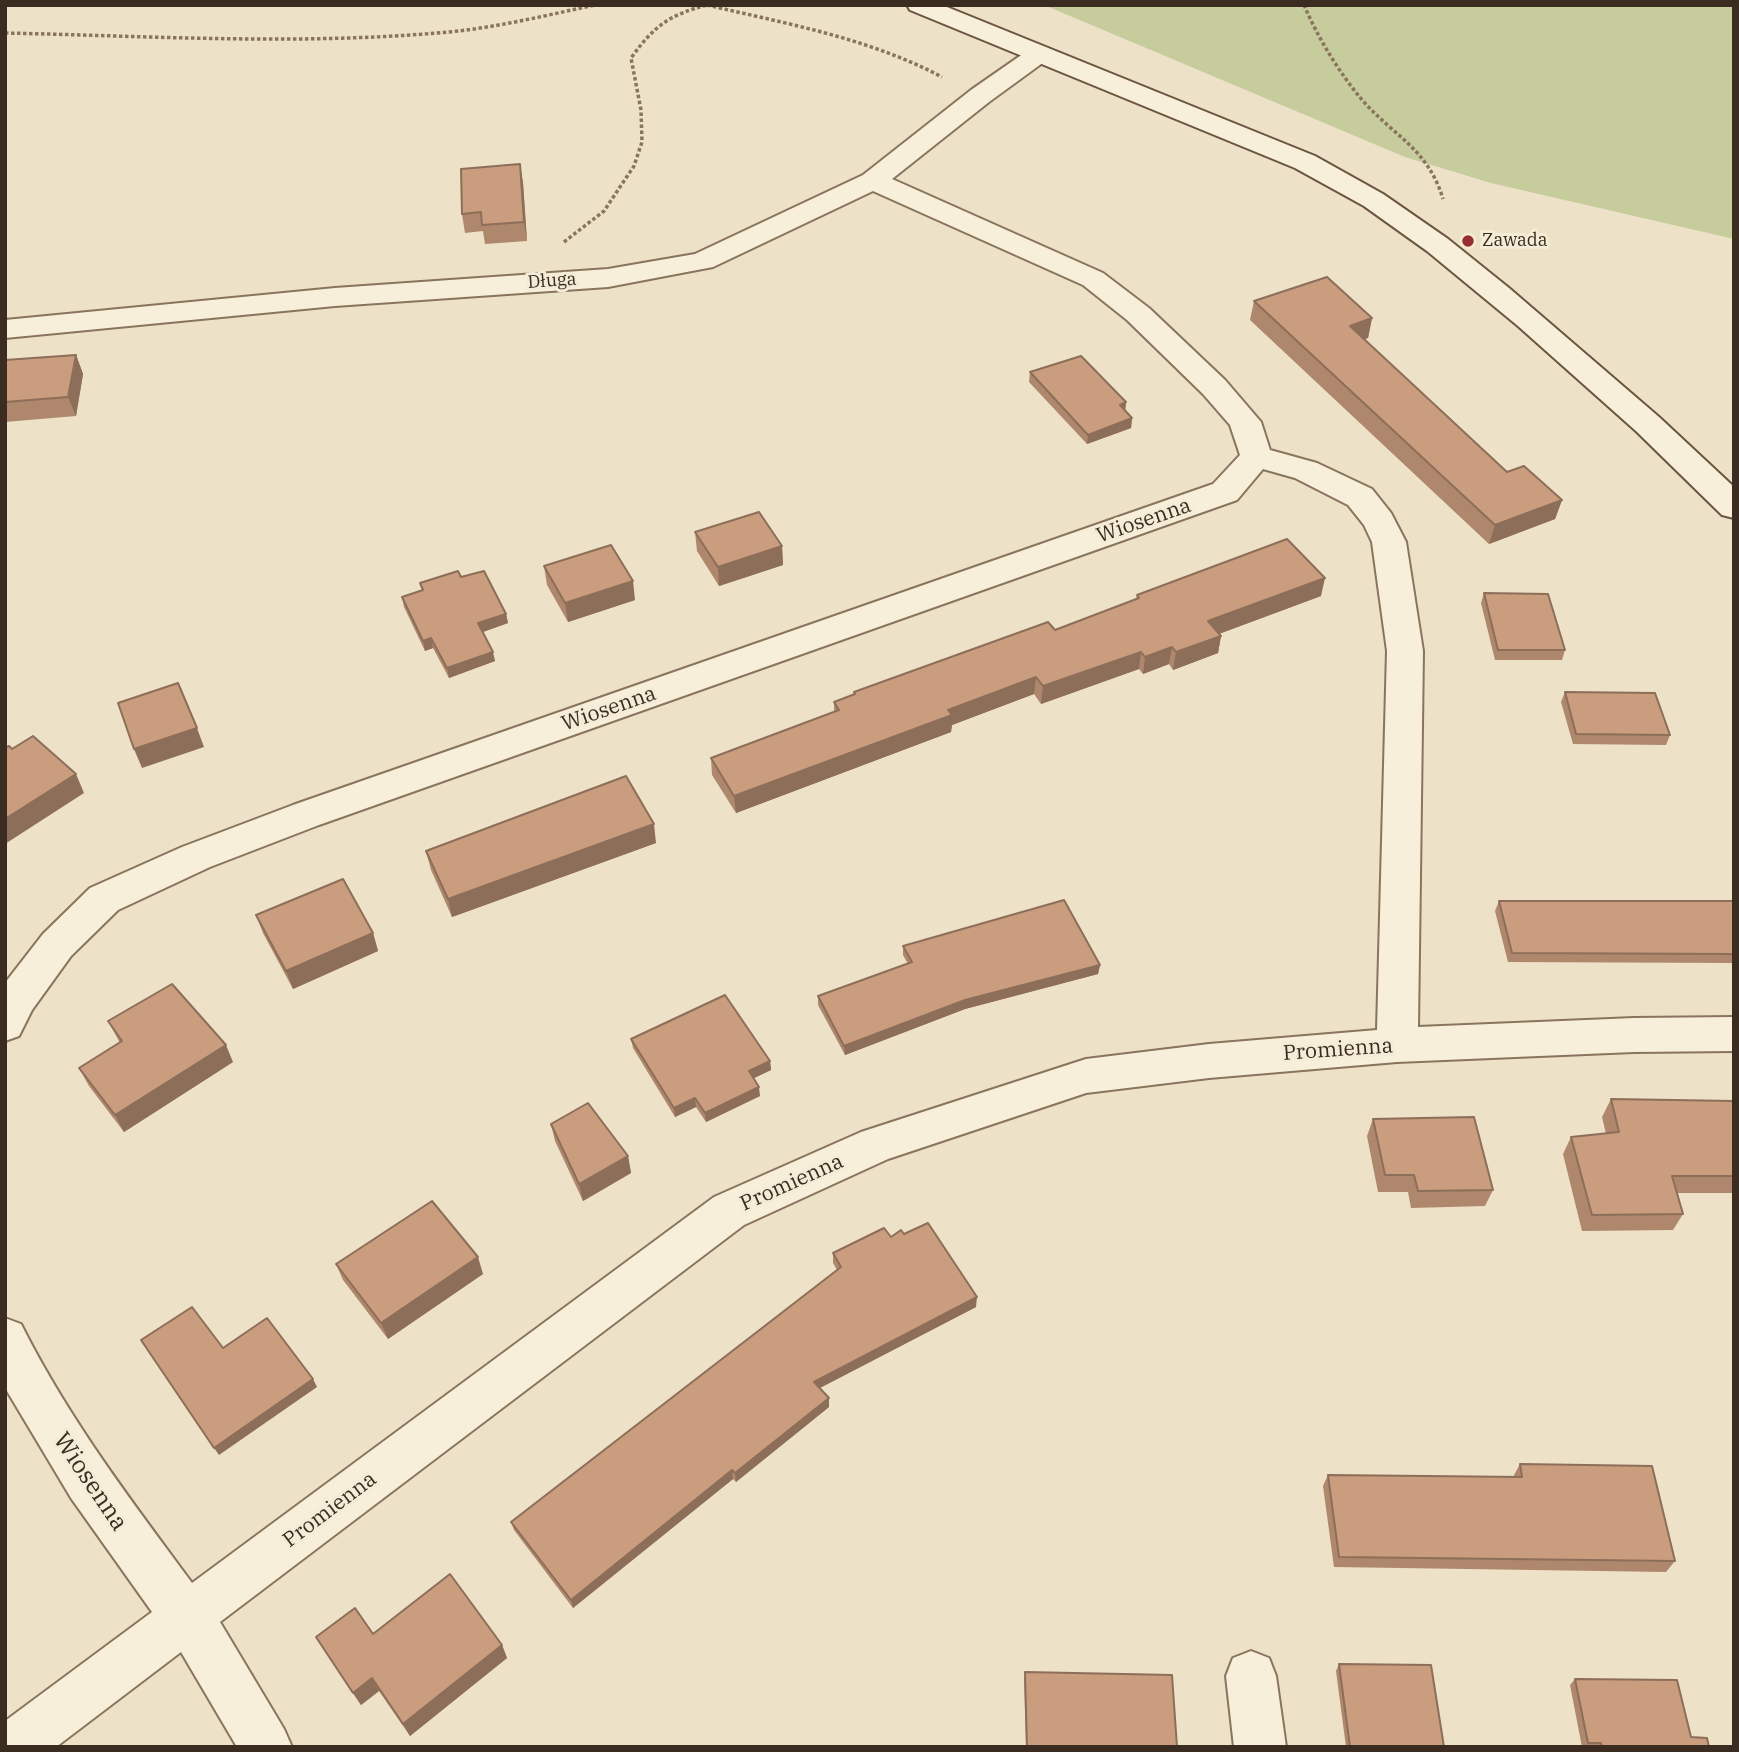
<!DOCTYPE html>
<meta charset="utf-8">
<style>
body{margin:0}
#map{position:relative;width:1739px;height:1752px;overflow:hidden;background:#ede1c8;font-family:"IBM Plex Serif",serif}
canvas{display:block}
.frame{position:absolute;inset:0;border:7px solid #3a2c20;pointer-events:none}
</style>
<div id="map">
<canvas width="1739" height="1752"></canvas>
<div class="frame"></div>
</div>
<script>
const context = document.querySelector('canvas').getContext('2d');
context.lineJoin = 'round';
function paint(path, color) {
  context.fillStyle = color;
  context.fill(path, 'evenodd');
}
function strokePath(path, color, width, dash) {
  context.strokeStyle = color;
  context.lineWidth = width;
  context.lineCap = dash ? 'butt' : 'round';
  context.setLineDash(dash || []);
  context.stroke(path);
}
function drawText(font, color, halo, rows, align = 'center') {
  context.font = font + ' "IBM Plex Serif",serif';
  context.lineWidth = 6;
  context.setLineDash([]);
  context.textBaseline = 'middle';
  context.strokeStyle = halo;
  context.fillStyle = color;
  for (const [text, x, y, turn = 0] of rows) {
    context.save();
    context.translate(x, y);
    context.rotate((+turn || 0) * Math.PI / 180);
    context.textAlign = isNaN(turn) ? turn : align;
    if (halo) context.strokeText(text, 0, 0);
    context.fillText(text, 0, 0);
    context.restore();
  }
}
const green = new Path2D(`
 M1044 5H1734V239L1491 183 1405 157Z`);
const path = new Path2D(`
 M707 5C788 24 868 38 942 77
 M1304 5C1318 38 1340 74 1363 101 1395 137 1428 149 1443 199
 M5 33C149 36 294 45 437 33 491 29 543 16 595 5
 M564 242 604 211 634 166 642 142 641 110 631 58C654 26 669 15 707 5`);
const street = new Path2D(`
 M1039 46 1048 49 1052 54 1048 59 989 102 892 179 1103 273 1149 308 1225 380 1261 422 1270 450 1317 463 1372 489 1391 513 1406 542 1423 651 1418 1027 1634 1018 1734 1017V1051L1634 1052 1397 1062 1209 1078 1086 1093 888 1159 744 1225 220 1622 284 1729 292 1747H237L181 1652 56 1747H5V1721L152 1612 71 1498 7 1391 5 1318 21 1324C68 1418 130 1499 192 1583L714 1197 861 1132 1086 1059 1209 1044 1377 1030 1387 651 1372 542 1364 525 1348 505 1295 478 1263 469 1237 500 319 825 210 867 118 910 71 956 32 1010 19 1036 5 1041V983L43 934 90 888 182 847 293 805 1213 484 1240 455 1230 425 1203 394 1127 320 1083 285 873 191 713 267 608 287 335 306 5 338V320L335 288 608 269 695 254 863 175 971 90 1030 49Z
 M1251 1651 1269 1658 1276 1676 1286 1747H1234L1226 1676 1233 1658Z`);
const secondary = new Path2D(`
 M907 5H942L1315 156 1383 194 1448 239 1509 288 1659 417 1734 487V518L1722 515 1636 431 1518 326 1427 251 1364 206 1295 168 910 10Z`);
const wall = new Path2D(`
 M520 164 523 183 527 241 485 244 483 231 465 233 462 214Z
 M1254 301 1372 318 1368 338 1364 339 1507 472 1562 500 1555 519 1489 544 1250 320Z
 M76 355 83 374 76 416 5 422V360Z
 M1030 372 1126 402 1125 411 1132 418 1131 428 1087 444 1029 382Z
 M695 532 782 546 783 565 719 586 697 551Z
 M544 566 635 600 568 622 547 585Z
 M461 577 506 614 508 623 483 632 495 661 449 678 433 648 425 651 404 607 402 597 422 590 420 583Z
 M1484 593 1565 650 1562 660H1495L1481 603Z
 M1137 595 1321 596 1219 634 1221 636 1218 653 1173 670 1169 664 1143 674 1139 669 1041 704 1034 694 952 725 951 732 736 813 712 775 711 758 834 712V702L854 694V692L1055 630 1136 599Z
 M1565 692 1670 735 1666 745 1573 744 1561 702Z
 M656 843 452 917 431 870 426 851Z
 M1499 901H1734V963L1508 962 1495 911Z
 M256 915 373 933 378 951 293 989 263 933Z
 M903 946 1100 965 1098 974 965 1009 845 1055 818 1005V996L908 964 903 955Z
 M108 1021 233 1062 124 1132 89 1086 79 1068 120 1043Z
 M631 1039 770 1061 771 1070 754 1078 760 1096 706 1122 696 1107 675 1117 633 1048Z
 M1611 1099 1734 1101V1193H1677L1683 1214 1673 1230 1582 1231 1563 1154 1571 1137 1606 1134 1602 1117Z
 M1373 1119 1493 1190 1485 1206 1411 1208 1408 1192H1378L1367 1136Z
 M551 1124 628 1156 631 1173 583 1201 555 1141Z
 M904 1234 976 1307 820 1388 829 1398V1407L736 1482 733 1479 573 1608 514 1530 511 1522 837 1270 833 1263V1253L891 1237Z
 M336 1264 483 1274 388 1339 343 1280Z
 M1520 1464 1675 1561 1666 1572 1334 1567 1323 1486 1328 1475 1513 1477Z
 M373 1634 502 1645 507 1658 410 1736 379 1691 361 1705 324 1650Z
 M1339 1664 1444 1747H1346L1336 1671Z
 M1025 1672 1177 1747H1026L1024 1678Z
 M1575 1679 1691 1737 1709 1747H1582L1570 1685Z`);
const shadedWall = new Path2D(`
 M520 164 523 183 527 241 524 222Z
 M1372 318 1368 338 1346 345 1350 326Z
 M76 355 83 374 76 416 68 397Z
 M1126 402 1125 412 1120 405Z
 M1132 418 1131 428 1087 444 1088 435Z
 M1562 500 1555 519 1489 544 1495 525Z
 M782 546 783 565 719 586 718 567Z
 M1325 578 1321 596 1205 639 1208 621Z
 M633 581 635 600 568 622 565 603Z
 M506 614 508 623 480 633 478 623Z
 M1221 636 1218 653 1173 670 1176 652Z
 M431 638 433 648 425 651 423 641Z
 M1172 647 1169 664 1143 674 1145 657Z
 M493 652 495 661 449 678 447 668Z
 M1141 652 1139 669 1041 704 1043 686Z
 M1036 677 1034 694 952 725 951 732 736 813 734 796 948 710Z
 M197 728 204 747 142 768 134 749Z
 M76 774 84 793 5 844V819Z
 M654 824 656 843 452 917 448 899Z
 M373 933 378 951 293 989 286 971Z
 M1100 965 1098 974 965 1009 845 1055 844 1046 965 1000Z
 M226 1045 233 1062 124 1132 115 1115Z
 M770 1061 771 1070 750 1080 749 1071Z
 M759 1087 760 1096 706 1122 705 1113Z
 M695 1098 696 1107 675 1117 674 1108Z
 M628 1156 631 1173 583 1201 579 1184Z
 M478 1257 483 1274 388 1339 381 1323Z
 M977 1297 976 1307 814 1391V1382Z
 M313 1379 317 1387 219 1455 214 1448Z
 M829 1398V1407L736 1482 735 1473Z
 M732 1470 733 1479 573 1608 571 1600Z
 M502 1645 507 1658 410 1736 403 1724Z
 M372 1678 379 1691 361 1705 353 1693Z`);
const building = new Path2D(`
 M520 164 524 222 482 225 481 212 462 214 461 169Z
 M1327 277 1372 318 1350 326 1507 472 1524 466 1562 500 1495 525 1254 301Z
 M76 355 68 397 5 402V360Z
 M1081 356 1126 402 1120 405 1132 418 1088 435 1030 372Z
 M759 512 782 546 718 567 695 532Z
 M1287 539 1325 578 1208 621 1221 636 1176 652 1172 647 1145 657 1141 652 1043 686 1036 677 948 710 952 715 734 796 711 758 839 710 834 702 855 694 854 692 1048 622 1055 630 1139 598 1137 595Z
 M611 545 633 581 565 603 544 566Z
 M458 571 461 577 484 571 506 614 478 623 493 652 447 668 431 638 423 641 402 597 423 590 420 583Z
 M1484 593 1548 594 1565 650H1498Z
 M178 683 197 728 134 749 118 703Z
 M1565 692 1655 693 1670 735 1576 734Z
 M33 736 76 774 5 819V748L9 746 12 749Z
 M626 776 654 824 448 899 426 851Z
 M343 879 373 933 286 971 256 915Z
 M1064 900 1100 965 965 1000 844 1046 818 996 912 962 903 946Z
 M1499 901H1734V954L1512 953Z
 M172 984 226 1045 115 1115 79 1068 122 1041 108 1021Z
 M725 995 770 1061 749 1071 759 1087 705 1113 695 1098 674 1108 631 1039Z
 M1611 1099 1734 1101V1176H1672L1683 1214 1592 1215 1571 1137 1619 1132Z
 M588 1103 628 1156 579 1184 551 1124Z
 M1474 1117 1493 1190 1418 1191 1414 1175H1385L1373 1119Z
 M432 1201 478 1257 381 1323 336 1264Z
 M928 1223 977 1297 814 1382 829 1398 735 1473 732 1470 571 1600 511 1522 841 1267 833 1253 884 1228 891 1237 901 1230 904 1234Z
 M192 1307 223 1348 267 1318 313 1379 214 1448 141 1340Z
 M1520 1464 1652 1466 1675 1561 1339 1557 1328 1475 1522 1477Z
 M450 1574 502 1645 403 1724 372 1678 353 1693 316 1637 355 1608 373 1634Z
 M1339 1664 1431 1665 1444 1747H1350Z
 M1025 1672 1172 1675 1177 1747H1027Z
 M1575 1679 1677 1680 1691 1737 1707 1738 1709 1747H1602L1601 1743H1588Z`);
const markers = [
 [1468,241,7,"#972f32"]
];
const farPoinames = [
 ["Zawada",1482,241]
];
const farStreetnames = [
 ["Długa",552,281,-4]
];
const streetNames = [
 ["Wiosenna",1144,521,-19],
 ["Wiosenna",609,709,-19],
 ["Promienna",1338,1050,-4],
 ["Promienna",792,1183,-24],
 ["Promienna",330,1510,-37]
];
const nearStreetnames = [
 ["Wiosenna",90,1482,56]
];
paint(green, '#c7cc9c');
strokePath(street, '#89745d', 4);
strokePath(secondary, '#6b5540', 4);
strokePath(path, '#89745d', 3.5, [3.5, 2.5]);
paint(street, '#f8efdb');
paint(secondary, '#f8efdb');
paint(wall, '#ae876d');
paint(shadedWall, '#8d6e59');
paint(building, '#ca9d7f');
strokePath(building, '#8d6e59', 2);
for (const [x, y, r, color] of markers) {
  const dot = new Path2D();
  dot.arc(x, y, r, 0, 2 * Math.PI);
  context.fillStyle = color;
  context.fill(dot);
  strokePath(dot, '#f5ecd7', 2.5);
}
drawText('18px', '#3a2c20', '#f5ecd7', farPoinames, 'left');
drawText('18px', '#3a2c20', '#f5ecd7', farStreetnames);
drawText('21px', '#3a2c20', '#f5ecd7', streetNames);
drawText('24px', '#3a2c20', '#f5ecd7', nearStreetnames);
</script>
